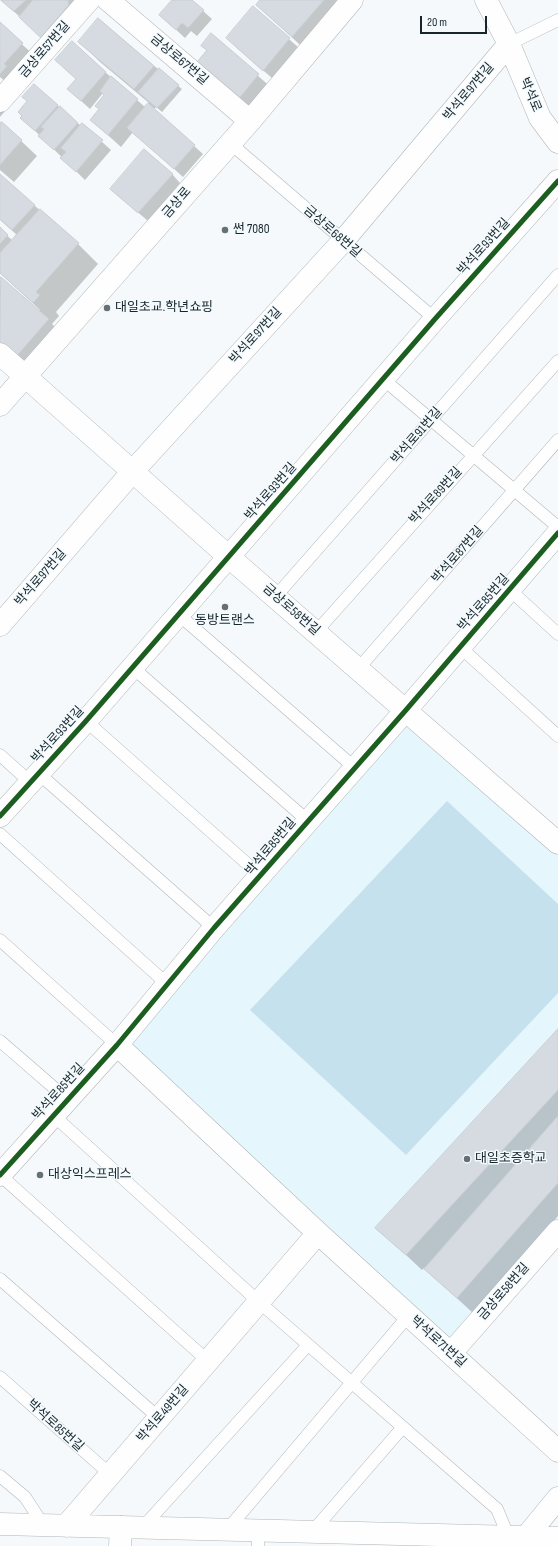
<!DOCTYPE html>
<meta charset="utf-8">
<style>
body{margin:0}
#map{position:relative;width:558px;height:1546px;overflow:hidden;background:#f5f9fb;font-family:"Sofia Sans Condensed",sans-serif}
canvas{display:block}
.scale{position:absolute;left:420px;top:16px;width:67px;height:18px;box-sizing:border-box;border:2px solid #18252b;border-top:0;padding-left:5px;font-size:12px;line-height:14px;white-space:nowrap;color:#18252b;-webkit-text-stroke:3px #f3fafd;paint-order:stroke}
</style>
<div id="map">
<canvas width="558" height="1546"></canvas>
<div class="scale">20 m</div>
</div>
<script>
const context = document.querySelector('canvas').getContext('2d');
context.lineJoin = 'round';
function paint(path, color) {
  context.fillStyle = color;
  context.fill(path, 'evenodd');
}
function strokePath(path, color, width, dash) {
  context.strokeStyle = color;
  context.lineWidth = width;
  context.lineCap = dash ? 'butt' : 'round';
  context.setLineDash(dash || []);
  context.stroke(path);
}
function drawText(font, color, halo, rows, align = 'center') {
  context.font = font + ' "Sofia Sans Condensed","Noto Sans KR",sans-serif';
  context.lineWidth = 3;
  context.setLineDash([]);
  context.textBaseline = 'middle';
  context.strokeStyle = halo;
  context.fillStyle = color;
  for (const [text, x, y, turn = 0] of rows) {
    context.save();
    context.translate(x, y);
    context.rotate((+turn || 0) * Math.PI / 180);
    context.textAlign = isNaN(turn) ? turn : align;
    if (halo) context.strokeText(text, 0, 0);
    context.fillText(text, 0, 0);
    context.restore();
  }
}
const built = new Path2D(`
 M407 721 558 849V1227L450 1348 124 1043Z`);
const green = new Path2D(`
 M447 801 558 904V993L406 1155 250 1010Z`);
const shadow = new Path2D(`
 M1 0H78L57 52 20 17Z
 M173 0H191L212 19 197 36 191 31 185 38 160 15Z
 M262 0H347L312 56 257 5Z
 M253 8 298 47 272 78 236 47Z
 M98 19 182 89 162 112 156 107 154 110 203 154 183 177 133 132 121 147 91 120 100 110 96 106 105 95 103 93 90 109 68 89 77 79 72 43 145 107 149 103 100 62 80 42Z
 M0 24 38 59 15 90 0 77Z
 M212 35 274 90 254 115 219 85 208 51Z
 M34 85 81 126 82 124 111 150 85 180 30 126 29 101Z
 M0 87 14 101 0 117Z
 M2 123 37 156 14 182 0 170V125Z
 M172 174 180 183 148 221 120 197Z
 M0 175 78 244 98 264 56 312 59 316 52 324 68 340 35 377 0 347 1 279 39 311 40 310 0 273V229L13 241 17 235 0 220Z
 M558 1030V1216L473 1313 424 1268 422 1270 377 1228Z`);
const building = new Path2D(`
 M1 0H26L14 11Z
 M33 0H68L69 5 41 38 19 17Z
 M172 0H192L204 10 188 28 182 23 176 30 159 15Z
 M260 0H324L292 37 256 5Z
 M253 6 290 38 263 71 226 38Z
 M98 18 154 66 134 89 78 42Z
 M0 22 23 43 4 64 7 66 0 74Z
 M211 33 259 74 238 100 197 62 207 50 201 46Z
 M72 41 106 72 81 101 67 89 76 79 55 60Z
 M159 68 179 85 157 108 138 92Z
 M111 76 138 99 108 135 90 120 99 109 95 106 104 95 100 91Z
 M34 84 58 105 35 131 20 118 22 116 18 112 27 101 22 97Z
 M148 103 195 145 174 169 127 128Z
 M60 106 78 123 54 150 38 136 44 129 41 127Z
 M2 122 22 140 0 165V123Z
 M82 123 103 140 76 172 60 158 66 152 61 148Z
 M144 149 173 174 138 213 110 189Z
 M0 174 35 205 12 230 0 219Z
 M40 209 79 243 36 292 40 295 33 303 0 273V253Z
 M0 227 8 235 0 244Z
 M1 277 49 319 15 358 0 345Z
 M558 1029V1090L406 1255 375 1228Z
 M558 1116V1183L457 1298 424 1269Z`);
const lane = new Path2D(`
 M509 44 558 20
 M230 143 435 319
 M383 379 558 527
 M510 590 558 634
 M276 596 558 275
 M178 614 355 768
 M316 632 558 361
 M460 647 558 736
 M132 667 308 821
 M358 669 558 440
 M86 721 261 876
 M0 755 30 782
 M38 773 214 928
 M0 834 166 983
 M0 940 117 1045
 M0 1041 67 1099
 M53 1115 259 1302 497 1509 509 1538
 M0 1175 208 1361
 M0 1279 159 1418
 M0 1377 111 1475
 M0 1476 25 1497 44 1526
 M142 1528 308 1345
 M227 1530 409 1315
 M312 1532 403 1427
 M258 1546V1531`);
const street = new Path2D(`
 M108 0 250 121
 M486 0 509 44 540 118 558 142
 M0 101 89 0
 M0 354 229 557 558 843
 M0 625 133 471 343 241 509 44
 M0 816 86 721 435 319 558 181
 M117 1045 318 1233 558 1451
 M0 1175 117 1045 214 928 406 710 558 533
 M451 1353 558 1231
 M0 1524 558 1538
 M66 1526 318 1233
 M120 1546 121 1527
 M526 1546V1537L558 1498`);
const secondary = new Path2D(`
 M0 405 250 121 352 0`);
const cycleway = new Path2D(`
 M0 816 86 721 435 319 558 181
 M0 1175 117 1045 214 928 406 710 558 533`);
const markers = [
 [225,230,4,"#656f74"],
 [107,308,4,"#656f74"],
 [225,607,4,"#656f74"],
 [467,1159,4,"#656f74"],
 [40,1175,4,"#656f74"]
];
const streetNames = [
 ["금상로57번길",45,50,-49],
 ["금상로67번길",179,60,40],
 ["박석로97번길",469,92,-50],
 ["박석로",530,95,67],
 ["금상로",177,203,-49],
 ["금상로68번길",332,232,41],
 ["박석로93번길",484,247,-48],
 ["박석로97번길",256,336,-48],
 ["박석로91번길",417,436,-49],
 ["박석로93번길",271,492,-49],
 ["박석로89번길",436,496,-48],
 ["박석로87번길",458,555,-49],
 ["박석로97번길",41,578,-49],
 ["박석로85번길",484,603,-49],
 ["금상로58번길",291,610,41],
 ["박석로93번길",58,735,-48],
 ["박석로85번길",271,847,-50],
 ["박석로85번길",59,1092,-48],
 ["금상로58번길",504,1292,-49],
 ["박석로71번길",438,1342,42],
 ["박석로49번길",163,1414,-49],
 ["박석로85번길",55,1426,42]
];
const poiNames = [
 ["썬 7080",233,230],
 ["대일초교.학년쇼핑",115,308],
 ["동방트랜스",225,621,"center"],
 ["대일초증학교",475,1159],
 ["대상익스프레스",48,1175]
];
paint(built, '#e6f6fd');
paint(green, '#c6e1ee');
paint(shadow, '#0003');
paint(building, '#d5dbe0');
strokePath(building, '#c8ced3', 1);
strokePath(lane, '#afb6ba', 13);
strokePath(street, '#afb6ba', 23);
strokePath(secondary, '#afb6ba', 23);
strokePath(lane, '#fefefe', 12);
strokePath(street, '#fefefe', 22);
strokePath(secondary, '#fefefe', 22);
strokePath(cycleway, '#1b5e20', 5);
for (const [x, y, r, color] of markers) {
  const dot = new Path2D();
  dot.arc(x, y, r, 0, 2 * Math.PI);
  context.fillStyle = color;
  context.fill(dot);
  strokePath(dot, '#f3fafd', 1.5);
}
drawText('13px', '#18252b', '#f3fafd', streetNames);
drawText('13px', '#18252b', '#f3fafd', poiNames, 'left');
</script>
